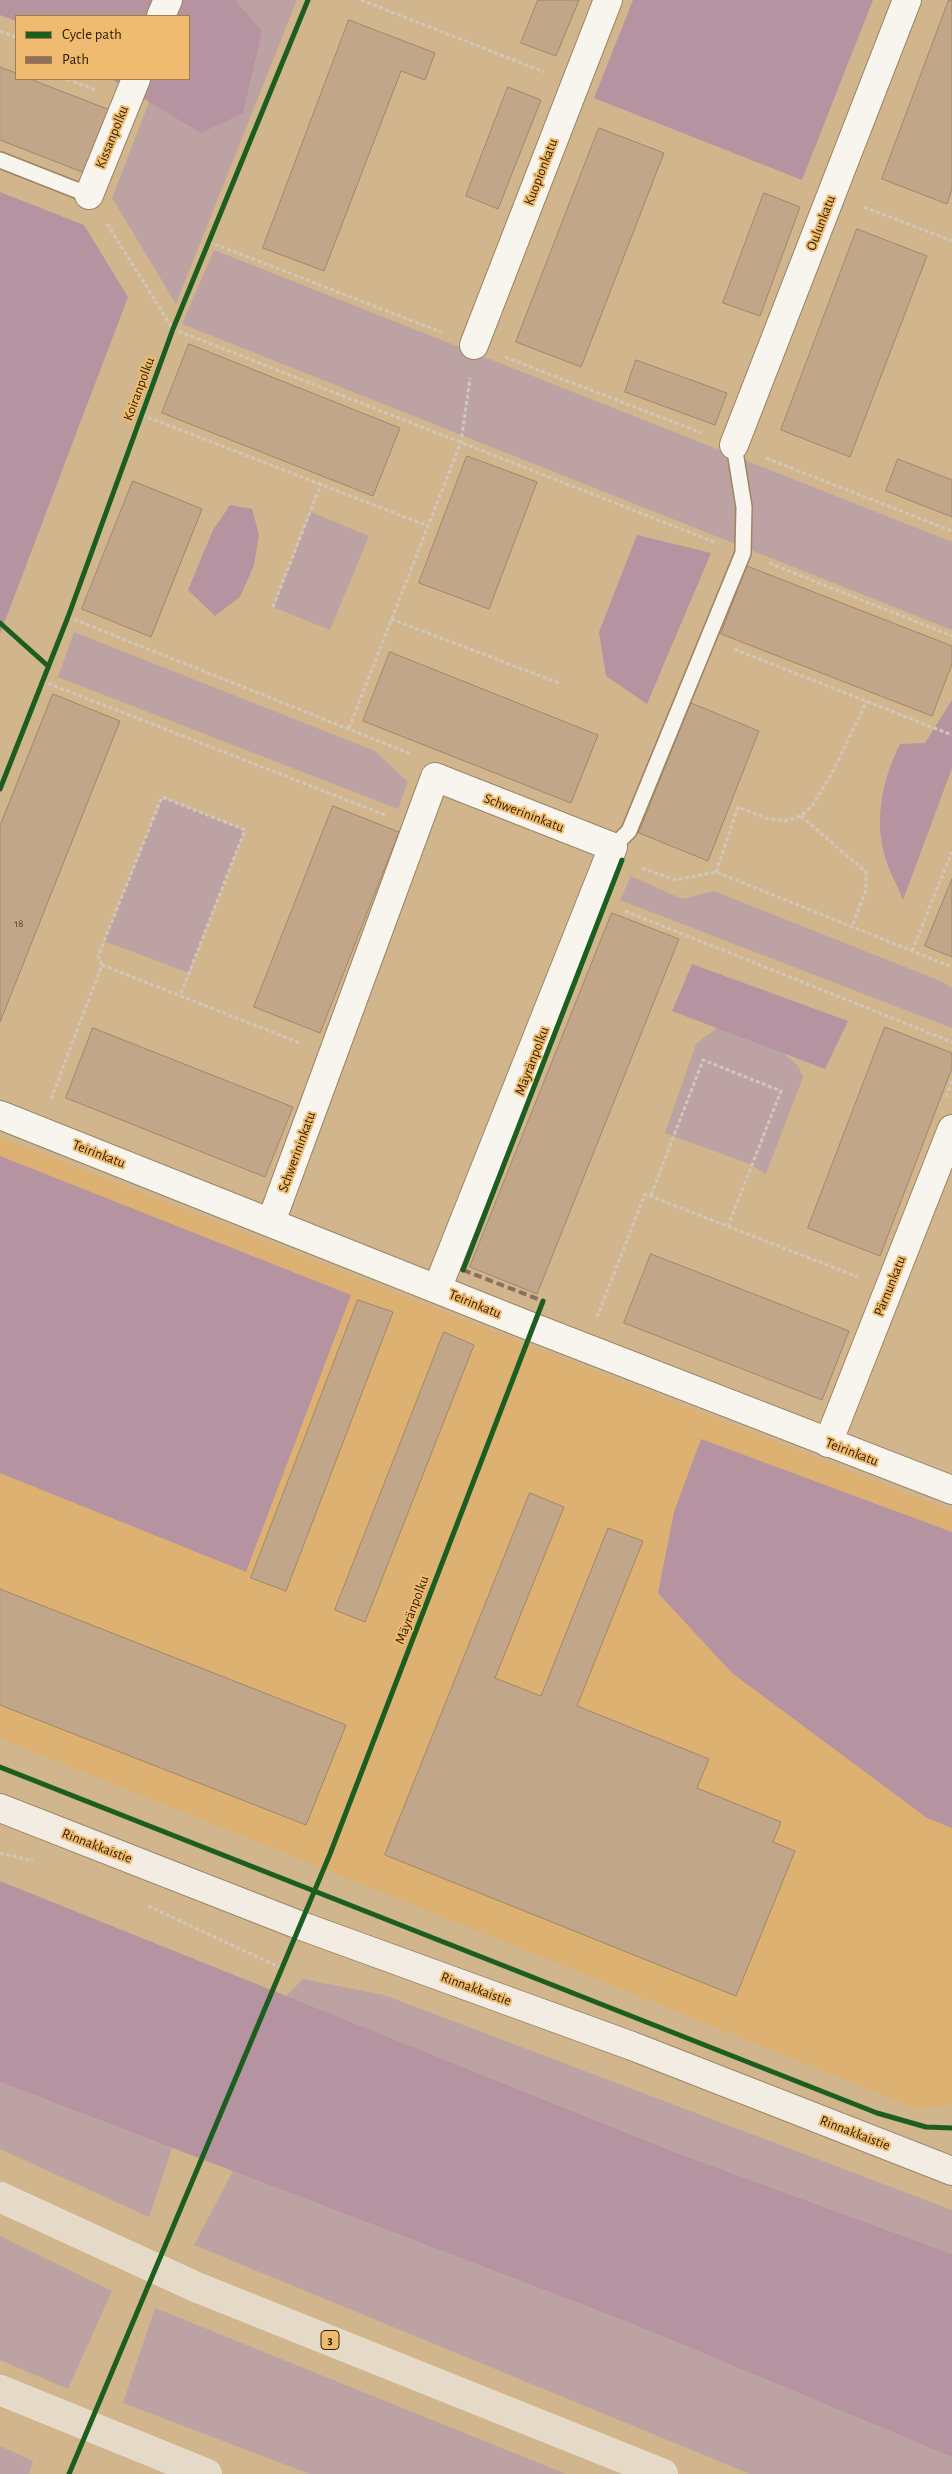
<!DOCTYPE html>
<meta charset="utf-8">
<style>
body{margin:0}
#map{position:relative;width:952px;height:2474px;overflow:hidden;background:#d1b58d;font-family:"Alegreya Sans",sans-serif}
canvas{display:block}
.legend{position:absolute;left:15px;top:15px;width:175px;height:65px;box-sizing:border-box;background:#eebb70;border:1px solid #a37d43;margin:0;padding:6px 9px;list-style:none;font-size:15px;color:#332000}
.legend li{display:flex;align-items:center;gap:10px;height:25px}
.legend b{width:25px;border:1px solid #a37d43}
</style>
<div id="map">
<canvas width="952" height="2474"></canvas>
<ul class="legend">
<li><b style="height:6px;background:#1b5e20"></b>Cycle path</li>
<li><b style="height:6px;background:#8d6e63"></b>Path</li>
</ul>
</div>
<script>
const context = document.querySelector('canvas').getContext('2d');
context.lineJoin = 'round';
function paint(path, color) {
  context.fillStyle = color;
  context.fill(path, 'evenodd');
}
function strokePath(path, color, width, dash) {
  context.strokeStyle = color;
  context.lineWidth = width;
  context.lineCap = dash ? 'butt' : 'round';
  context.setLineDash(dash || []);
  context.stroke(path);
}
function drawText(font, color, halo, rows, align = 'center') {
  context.font = font + ' "Alegreya Sans",sans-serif';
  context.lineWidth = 4;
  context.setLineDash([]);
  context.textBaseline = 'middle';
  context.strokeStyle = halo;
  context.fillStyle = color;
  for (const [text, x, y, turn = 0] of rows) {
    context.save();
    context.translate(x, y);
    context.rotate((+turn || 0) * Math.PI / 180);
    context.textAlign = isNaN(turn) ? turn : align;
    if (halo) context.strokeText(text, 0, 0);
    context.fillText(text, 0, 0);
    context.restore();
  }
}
const built = new Path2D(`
 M0 1137 952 1511V2105L918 2109 0 1738Z`);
const green = new Path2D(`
 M188 0H297L176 304 112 198 158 79H189Z
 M214 250 952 542V630L182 324Z
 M311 512 369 536 330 630 273 607Z
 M74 632 375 751 408 782 398 809 58 677Z
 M162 797 245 830 189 973 104 941Z
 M631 876 682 899 714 891 943 982 952 988V1028L620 900Z
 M725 1022 755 1028 798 1066 803 1077 766 1174 752 1165 665 1133 696 1044Z
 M303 1979 384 1995 952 2210V2254L677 2153 286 1996Z
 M0 2082 172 2148 149 2217 0 2149Z
 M233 2171 628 2322 952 2457V2474H750L194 2245Z
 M0 2236 112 2291 68 2389 0 2360Z
 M155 2308 566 2474H310L123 2403Z
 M0 2446 33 2461 29 2474H0Z`);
const forest = new Path2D(`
 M0 0H235L262 31 243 113 201 133 111 79H189V16H16V21L0 15Z
 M633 0H873L802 180 594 98Z
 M0 192 84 225 128 297 0 634Z
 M230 505 252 509 259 535 254 565 240 597 215 616 188 590 213 530Z
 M637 535 711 553 647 704 606 676 599 632Z
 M952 700V768L903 900C897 884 886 866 883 849 875 814 884 776 900 744L925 743Z
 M692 964 848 1021 825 1069 672 1011Z
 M0 1156 351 1295 246 1572 0 1473Z
 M701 1439 952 1532V1828L927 1818 732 1673 658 1593 674 1512Z
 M0 1881 677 2153 952 2254V2457L628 2322 0 2082Z`);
const building = new Path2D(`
 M538 0H579L556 56 521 43Z
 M949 0H952V189L947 204 882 179Z
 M349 20 435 53 425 80 401 71 324 271 263 248Z
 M0 67 16 73V79H30L115 112 90 175 0 140Z
 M508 87 541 100 498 209 466 196Z
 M599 128 664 153 581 367 516 342Z
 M764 193 800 207 760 316 723 303Z
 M857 229 927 256 850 457 781 430Z
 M189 344 400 428 373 496 162 413Z
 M636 360 727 393 715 425 625 392Z
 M467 456 537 482 489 609 419 583Z
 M898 459 952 480V517L886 491Z
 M133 481 202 509 151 637 82 609Z
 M747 566 952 646V664L932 716 721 634Z
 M390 652 598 735 571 803 363 721Z
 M53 694 120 721 0 1022V826Z
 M691 703 759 731 708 861 639 833Z
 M333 806 399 832 320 1033 254 1007Z
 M952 879V957L925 946Z
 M612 913 679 939 537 1294 470 1267Z
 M885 1027 952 1053V1068L880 1256 808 1228Z
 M93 1028 293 1107 265 1177 66 1098Z
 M651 1254 849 1331 822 1400 624 1323Z
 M358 1300 393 1312 286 1591 251 1578Z
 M444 1332 474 1345 365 1622 335 1610Z
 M530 1493 564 1507 495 1678 541 1696 608 1528 643 1541 577 1706 709 1759 697 1788 781 1822 773 1842 795 1851 736 1996 385 1855Z
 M0 1589 346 1725 306 1825 0 1705Z`);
const path = new Path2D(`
 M361 0 544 72
 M0 31 16 37
 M67 79 95 90
 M864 207 952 241
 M107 224 173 329 714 542
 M209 242 441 332
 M505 357 702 433
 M142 415 428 526
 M766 458 952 531
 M769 563 952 636
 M273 607 321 484
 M68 617 411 754
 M391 619 559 683
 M734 649 952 735
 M42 681 385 815
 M349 728 461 442 470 378
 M0 789 68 617 173 329 308 0
 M801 816 866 872V890L852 927
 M642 868 675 880 716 872 952 967
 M716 872 738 807 766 818 785 821 801 816 813 805 832 773 867 701
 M625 911 952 1042
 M912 951 952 852
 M102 965 98 956 162 797 245 830 180 996
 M946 1097 952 1081
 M51 1099 102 965 300 1043
 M651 1195 703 1060 781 1091 728 1226
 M597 1317 645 1194 858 1277
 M0 1853 33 1861
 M148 1906 281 1968`);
const lane = new Path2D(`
 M0 160 89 195
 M613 847 629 831 743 553 744 507 734 445`);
const street = new Path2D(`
 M161 16 168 0
 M89 195 136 79
 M474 345 608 0
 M734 445 907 0
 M0 1115 532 1327 952 1490
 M271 1222 435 777 613 847 437 1289
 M828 1443 952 1129`);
const secondary = new Path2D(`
 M0 1808 299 1925 632 2046 952 2171`);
const highway = new Path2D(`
 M0 2197 196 2287 663 2474
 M0 2390 207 2474`);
const quiet = new Path2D(`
 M463 1270 543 1301`);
const cycleway = new Path2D(`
 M0 623 48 666
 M0 789 68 617 173 329 308 0
 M463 1270 622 860
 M0 1767 877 2113 926 2127 952 2128
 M69 2474 330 1854 543 1301`);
const numberNames = [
 ["18",19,924]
];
const shields = [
 [330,2340,18]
];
const shieldNames = [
 ["3",330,2340]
];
const streetNames = [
 ["Kissanpolku",112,137,-68],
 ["Kuopionkatu",541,172,-69],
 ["Oulunkatu",821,223,-69],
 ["Koiranpolku",139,389,-70],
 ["Schwerininkatu",524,813,21],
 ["Mäyränpolku",532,1061,-69],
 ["Schwerininkatu",297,1152,-70],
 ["Teirinkatu",99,1154,21],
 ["Pärnunkatu",890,1286,-68],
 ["Teirinkatu",475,1304,22],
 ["Teirinkatu",852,1452,21],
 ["Mäyränpolku",412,1610,-69],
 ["Rinnakkaistie",97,1846,21],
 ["Rinnakkaistie",476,1989,20],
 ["Rinnakkaistie",855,2133,21]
];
paint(built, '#dcb172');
paint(green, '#bca2a3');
paint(forest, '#b693a1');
paint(building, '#c1a68a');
strokePath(building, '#a0866a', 1);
strokePath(lane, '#9b8563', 18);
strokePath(street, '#9b8563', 30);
strokePath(secondary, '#9b8563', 30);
strokePath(highway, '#eadecc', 30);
strokePath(path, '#d0c7ba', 3, [4, 2.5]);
strokePath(lane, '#f8f4ee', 15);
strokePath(street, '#f8f4ee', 28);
strokePath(secondary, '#f2ece3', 28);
strokePath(highway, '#e5d9c7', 28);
strokePath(quiet, '#8d6e63', 4, [8, 4]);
strokePath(cycleway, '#1b5e20', 5);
drawText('11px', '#574223', null, numberNames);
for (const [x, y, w] of shields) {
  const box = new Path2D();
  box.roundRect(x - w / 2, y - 9.5, w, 19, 4);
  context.fillStyle = '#eebb70';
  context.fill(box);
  strokePath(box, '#332000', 1);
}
drawText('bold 12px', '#332000', null, shieldNames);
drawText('14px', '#332000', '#eebb70', streetNames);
</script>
